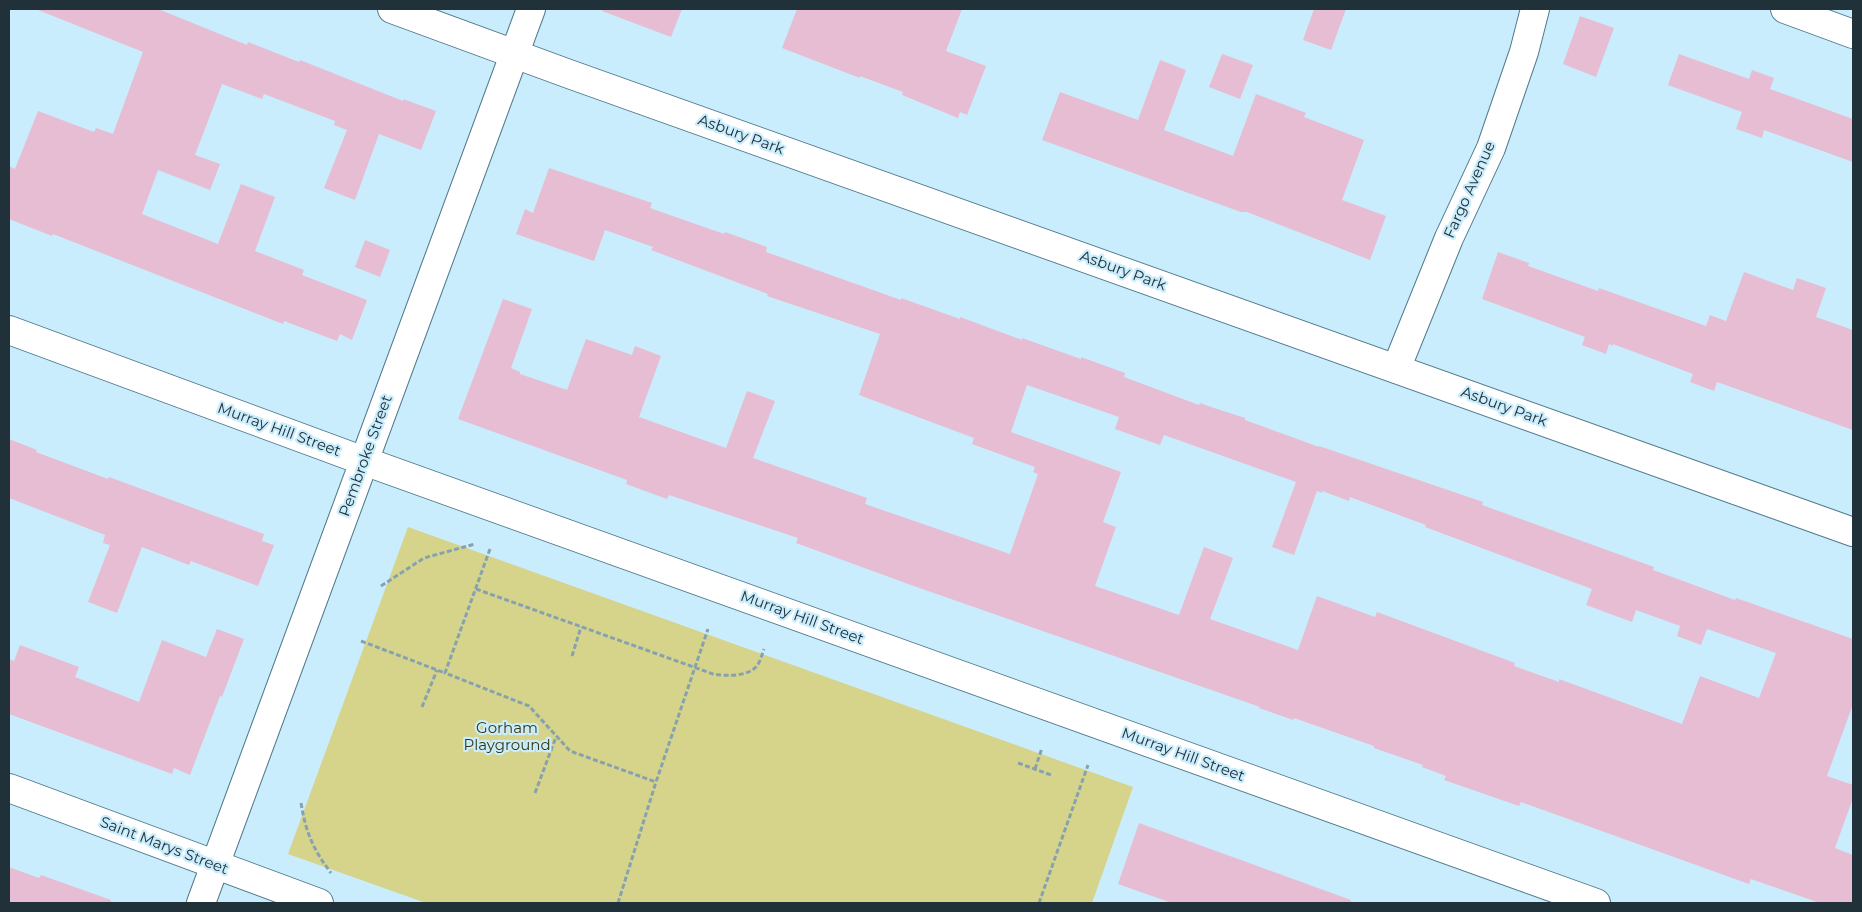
<!DOCTYPE html>
<style>
body{margin:0}
#map{position:relative;width:1862px;height:912px;overflow:hidden;background:#caedfd;font-family:Montserrat,sans-serif}
canvas{display:block}
.frame{position:absolute;inset:0;border:10px solid #203139;pointer-events:none}
</style>
<div id="map">
<canvas width="1862" height="912"></canvas>
<div class="frame"></div>
</div>
<script>
const context = document.querySelector('canvas').getContext('2d');
context.lineJoin = 'round';
function paint(path, color) {
  context.fillStyle = color;
  context.fill(path, 'evenodd');
}
function strokePath(path, color, width, dash) {
  context.strokeStyle = color;
  context.lineWidth = width;
  context.lineCap = dash ? 'butt' : 'round';
  context.setLineDash(dash || []);
  context.stroke(path);
}
function drawText(font, color, halo, rows, align = 'center') {
  context.font = font + ' Montserrat,sans-serif';
  context.lineWidth = 4.5;
  context.setLineDash([]);
  context.textBaseline = 'middle';
  context.strokeStyle = halo;
  context.fillStyle = color;
  for (const [text, x, y, turn = 0] of rows) {
    context.save();
    context.translate(x, y);
    context.rotate((+turn || 0) * Math.PI / 180);
    context.textAlign = isNaN(turn) ? turn : align;
    if (halo) context.strokeText(text, 0, 0);
    context.fillText(text, 0, 0);
    context.restore();
  }
}
const green = new Path2D(`
 M408 527 1133 787 1092 903H426L288 854Z`);
const building = new Path2D(`
 M38 9H158L247 45 248 42 299 62 300 60 403 101V99L436 111 421 150 379 134 355 200 324 188 347 130 334 125 335 121 264 94 262 99 222 84 195 155 220 164 210 190 158 170 142 214 218 244 241 184 275 197 255 251 304 270 302 275 367 300 352 340 340 334 337 341 284 321 283 324 53 234 52 236 9 219V166L15 169 38 111 94 132 96 128 113 134 143 52 38 10Z
 M603 9H682L671 37 602 11Z
 M797 9H962L946 51 986 66 967 115 960 112 958 118 902 95 903 92 860 76V78L782 48Z
 M1314 9H1346L1331 50 1303 40Z
 M1580 16 1614 28 1596 77 1563 64Z
 M1222 54 1253 65 1240 99 1209 87Z
 M1679 54 1749 79 1752 70 1774 78 1770 89 1853 119V162L1764 130 1762 138 1736 129 1742 112 1668 85Z
 M1160 60 1186 70 1164 130 1233 156 1256 94 1306 113 1304 117 1364 140 1342 200 1386 216 1370 260 1247 212H1241L1042 140 1060 92 1138 120Z
 M549 168 652 203 650 208 724 234 725 232 767 247 766 252 901 300V298L960 319V317L1022 340V338L1081 359V357L1125 373 1124 377 1199 405 1200 403 1214 408 1245 418V420L1319 447V446L1483 502 1482 505 1654 567 1653 570 1735 600 1736 598 1853 639V704L1827 776 1853 785V798L1835 848 1853 855V903H1820L1751 879 1749 884 1521 802 1519 806 1444 780 1446 776 1422 767 1423 765 1374 748V746L1294 718 1293 720 1259 708 1260 707 911 585 796 543 798 538 669 495 667 499 626 484 627 480 458 419 503 299 532 309 511 368 520 372V374L567 390 586 339 632 355 635 346 661 356 639 417 726 448 747 391 775 401 753 458 867 498 865 504 1010 554 1038 474 1033 472 1035 467 972 444 974 438 859 395 880 334 767 296 768 294 651 250 653 247 605 230 594 261 516 234 525 209 533 213ZM1027 385 1119 417 1115 429 1160 445 1164 435 1296 482 1272 547 1294 555 1317 491 1322 493V491L1349 501 1350 497 1426 525 1425 527 1592 589 1586 605 1632 622 1636 610 1680 626 1677 636 1701 645 1707 629 1776 653 1759 698 1700 676 1682 724 1559 679V682L1514 666 1515 663 1377 612 1375 617 1317 596 1298 650 1210 619 1233 558 1204 547 1179 615 1095 586 1116 527 1103 522 1121 472 1011 432Z
 M365 240 390 250 380 277 355 267Z
 M1498 252 1529 263 1528 266 1598 291 1599 288 1706 326 1710 315 1726 321 1744 272 1793 290 1797 278 1826 288 1816 317 1853 330V430L1717 382 1714 391 1690 382 1693 374 1613 344V346L1609 344 1606 354 1582 345 1585 337 1482 299Z
 M9 439 37 450 36 452 108 479 109 477 264 534 262 541 274 545 258 586 191 561 189 565 142 547 117 613 88 602 110 545 103 543 105 535 9 498Z
 M217 629 244 639 222 697 220 696 190 775 174 768 172 774 9 714V659L14 661 20 645 79 667 75 677 139 702 162 640 206 657Z
 M1139 823 1351 900V903H1172L1118 884Z
 M9 867 39 878 41 875 111 900V903H9Z`);
const path = new Path2D(`
 M490 549 445 673 529 706 570 751 656 782
 M381 586 424 558 475 544
 M476 589 713 674C726 676 746 677 756 667 760 663 762 654 764 649
 M361 641 445 673
 M572 656 581 627
 M422 707 437 670
 M1018 763 1051 775
 M1035 769 1042 748
 M535 793 556 737
 M301 803C306 833 313 849 331 873
 M618 903 656 782 708 629
 M1039 903 1088 765`);
const street = new Path2D(`
 M392 9 569 74 1853 532
 M1785 9 1853 34
 M9 330 364 461 1596 903
 M1396 369 1449 238 1491 148 1524 52 1535 9
 M9 788 319 903`);
const secondary = new Path2D(`
 M201 903 531 9`);
const streetNames = [
 ["Asbury Park",741,135,20],
 ["Fargo Avenue",1470,190,-66],
 ["Asbury Park",1123,271,20],
 ["Asbury Park",1504,407,20],
 ["Murray Hill Street",279,430,20],
 ["Pembroke Street",366,456,-70],
 ["Murray Hill Street",802,618,20],
 ["Murray Hill Street",1183,755,20],
 ["Saint Marys Street",164,846,21]
];
const parkNames = [
 ["Gorham",507,729],
 ["Playground",507,746]
];
paint(green, '#d6d38a');
paint(building, '#e6bdd2');
strokePath(street, '#507a8c', 30);
strokePath(secondary, '#507a8c', 30);
strokePath(path, '#87a2af', 3, [5, 2.5]);
strokePath(street, '#fff', 28);
strokePath(secondary, '#fff', 28);
drawText('15px', '#203139', '#caedfd', streetNames);
drawText('15px', '#38360e', '#caedfd', parkNames);
</script>
